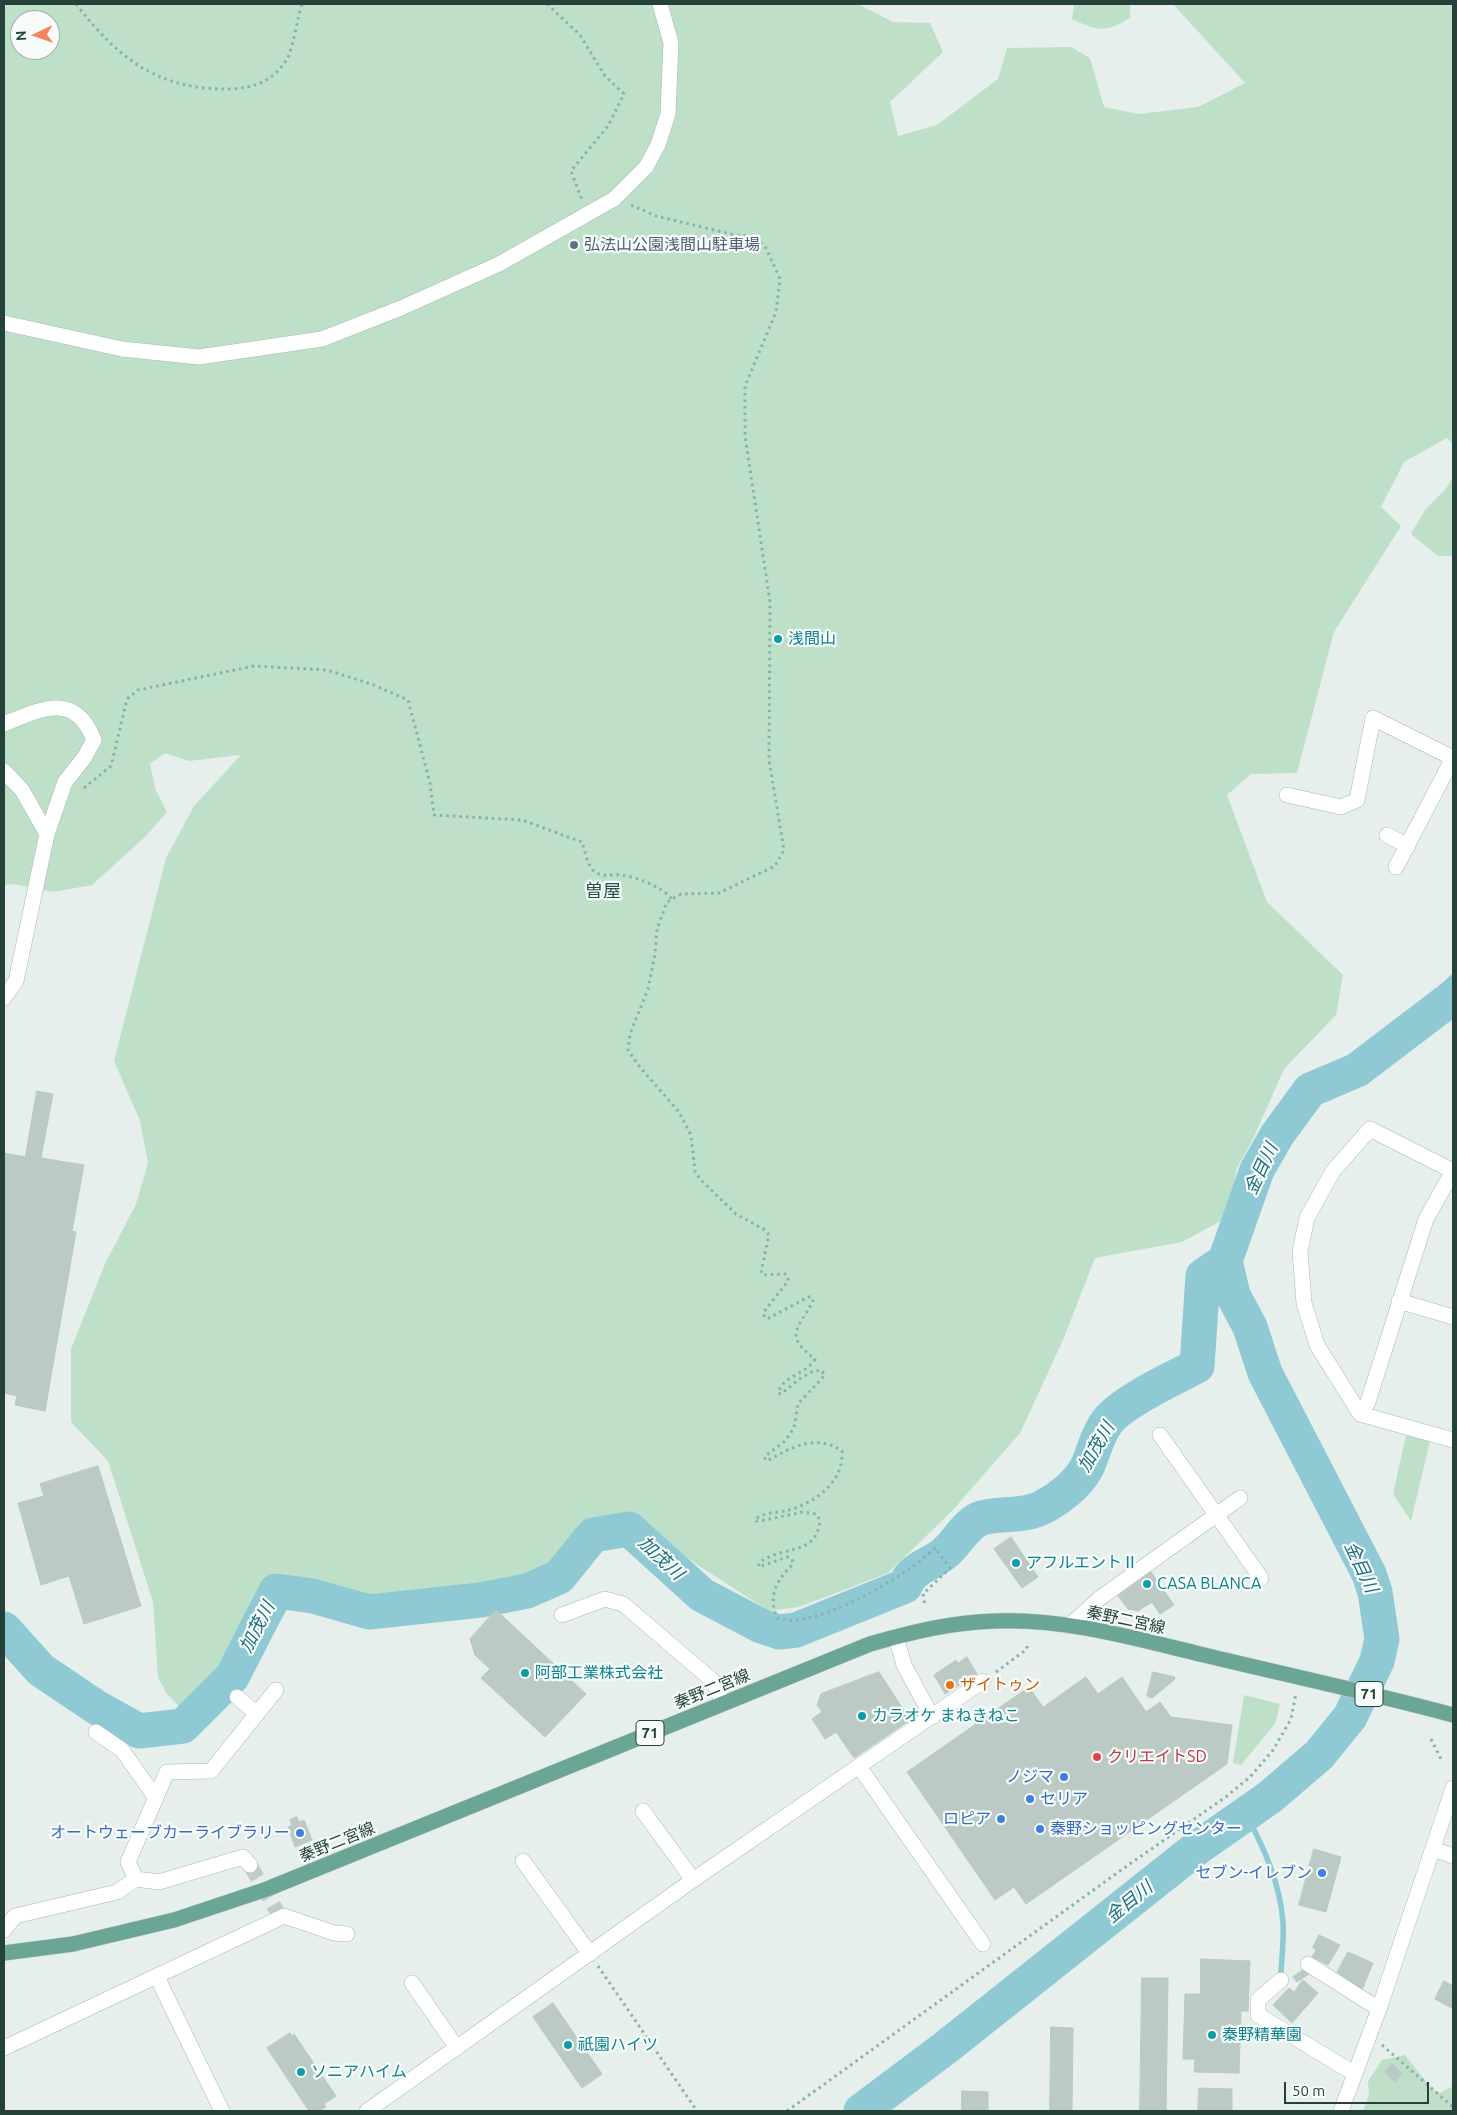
<!DOCTYPE html>
<meta charset="utf-8">
<style>
body{margin:0}
#map{position:relative;width:1457px;height:2115px;overflow:hidden;background:#e6efeb;font-family:Ubuntu,sans-serif}
canvas{display:block}
.frame{position:absolute;inset:0;border:5px solid #24423a;pointer-events:none}
.north{position:absolute;left:10px;top:10px;width:50px;height:50px;box-sizing:border-box;background:#f7fbf9;border:1px solid #a3b1ad;border-radius:50%;rotate:267deg;font-size:14px;font-weight:700;line-height:20px;text-align:center;color:#24423a}
.north::after{content:'';display:block;margin:auto;width:18px;height:22px;background:#f4845f;clip-path:polygon(50% 0,100% 100%,50% 72%,0 100%)}
.scale{position:absolute;left:1284px;top:2082px;width:145px;height:22px;box-sizing:border-box;border:2px solid #24423a;border-top:0;padding-left:6px;font-size:15px;line-height:18px;white-space:nowrap;color:#24423a;-webkit-text-stroke:4px #f7fbf9;paint-order:stroke}
</style>
<div id="map">
<canvas width="1457" height="2115"></canvas>
<div class="frame"></div>
<div class="north">N</div>
<div class="scale">50 m</div>
</div>
<script>
const context = document.querySelector('canvas').getContext('2d');
context.lineJoin = 'round';
function paint(path, color) {
  context.fillStyle = color;
  context.fill(path, 'evenodd');
}
function strokePath(path, color, width, dash) {
  context.strokeStyle = color;
  context.lineWidth = width;
  context.lineCap = dash ? 'butt' : 'round';
  context.setLineDash(dash || []);
  context.stroke(path);
}
function drawText(font, color, halo, rows, align = 'center') {
  context.font = font + ' Ubuntu,"Noto Sans JP",sans-serif';
  context.lineWidth = 4.5;
  context.setLineDash([]);
  context.textBaseline = 'middle';
  context.strokeStyle = halo;
  context.fillStyle = color;
  for (const [text, x, y, turn = 0] of rows) {
    context.save();
    context.translate(x, y);
    context.rotate((+turn || 0) * Math.PI / 180);
    context.textAlign = isNaN(turn) ? turn : align;
    if (halo) context.strokeText(text, 0, 0);
    context.fillText(text, 0, 0);
    context.restore();
  }
}
const green = new Path2D(`
 M4 4H858L893 22 930 23 943 52 890 102 898 136 937 125 998 79 1007 48 1071 47 1090 58 1104 107 1138 114 1198 107 1245 83 1173 4H1453V444L1447 438 1404 462 1381 507 1401 526 1334 632 1297 773 1251 774 1227 795 1267 902 1343 975 1336 1015 1284 1069 1253 1139 1237 1168 1228 1217 1182 1242 1095 1258 1063 1340 1020 1433 952 1511 888 1573 799 1607 769 1611 645 1531 575 1542 529 1582 377 1595 289 1607C275 1631 248 1672 225 1690 212 1700 194 1703 178 1705L167 1694 158 1677 153 1602 108 1461 71 1422V1349L105 1264 136 1204 148 1163 140 1121 114 1061 166 858 194 806 241 755 189 761 165 753 150 764 155 788 167 812 145 837 92 885 53 892 13 884 4 885ZM20 20H50V50H20Z
 M1074 4H1130V18C1106 33 1097 31 1072 19Z
 M1453 476V556H1438L1411 534 1425 510 1446 489Z
 M1406 1435 1430 1441 1411 1521 1393 1494Z
 M1244 1695 1280 1704 1275 1724 1241 1765 1233 1763Z
 M1405 2055 1432 2089 1440 2093 1453 2086V2111H1363L1369 2095 1368 2081 1382 2060Z`);
const water = new Path2D(`
 M1453 973V1002L1364 1080H1343L1380 1036 1397 1025Z`);
const stream = new Path2D(`
 M1246 1814C1264 1848 1280 1883 1283 1922 1284 1938 1282 1956 1281 1972`);
const river = new Path2D(`
 M4 1629 41 1670 96 1707 139 1731 183 1726 232 1677 276 1591 313 1596 369 1612 481 1600 527 1591 559 1577 593 1535 629 1529 702 1595 761 1626 779 1632 796 1630 905 1586C912 1566 935 1564 947 1551 957 1542 966 1525 979 1519 996 1512 1023 1518 1043 1507 1059 1499 1078 1484 1087 1467 1094 1452 1097 1435 1107 1422 1121 1402 1174 1378 1197 1366L1203 1276 1225 1261
 M861 2111 945 2048 1197 1848 1270 1797 1319 1755 1350 1717 1377 1661 1382 1639 1375 1592 1369 1574 1265 1373 1250 1327 1233 1295 1225 1261 1257 1170 1277 1135 1310 1090 1357 1070 1453 997`);
const building = new Path2D(`
 M37 1091 53 1094 41 1158 84 1165 72 1231 76 1232 45 1411 15 1405 17 1396 4 1393V1153L25 1157Z
 M98 1466 141 1606 84 1624 69 1576 41 1585 18 1503 44 1496 40 1484Z
 M1011 1537 1038 1577 1022 1588 994 1549Z
 M1151 1572 1174 1605 1160 1614 1152 1602 1138 1611 1128 1609 1118 1596Z
 M496 1610 586 1694 545 1737 481 1678 490 1669 475 1655 470 1639Z
 M967 1657 977 1674 945 1694 934 1675 956 1660 958 1663Z
 M879 1672 910 1720 854 1758 836 1732 825 1739 812 1719 822 1712 817 1705 821 1694Z
 M1153 1672 1175 1677 1174 1680 1152 1698 1147 1696Z
 M1086 1677 1098 1694 1122 1677 1146 1712 1160 1702 1171 1717 1232 1725 1227 1764 1026 1904 1014 1887 995 1900 907 1772 1029 1687 1043 1707Z
 M297 1817 299 1822 304 1820 312 1840 295 1847 288 1827 292 1825 290 1820Z
 M1314 1849 1341 1857 1326 1912 1299 1905Z
 M1319 1935 1340 1945 1328 1965 1312 1957 1316 1950 1313 1948Z
 M1348 1952 1373 1963 1362 1990 1343 1980 1345 1977 1337 1973Z
 M1201 1959 1250 1961 1248 2011H1241L1239 2073 1194 2072 1195 2059H1183L1185 1994H1200Z
 M1305 1969 1309 1974 1297 1982 1293 1977Z
 M1142 1978H1168L1166 2111H1140Z
 M1303 1980 1318 1993 1292 2023 1273 2005 1289 1988 1294 1992Z
 M1444 1981 1453 1986V2009L1435 1999Z
 M553 2003 602 2074 582 2088 533 2017Z
 M1051 2027 1073 2028 1072 2111H1050Z
 M290 2033 291 2036 294 2034 336 2096 324 2104 326 2107 319 2111H309L267 2048Z
 M1392 2064 1402 2074 1395 2082 1385 2072Z
 M1199 2088 1232 2089V2111H1198Z
 M962 2091 988 2092V2111H962Z`);
const minorTunnel = new Path2D(`
 M250 1865 281 1918`);
const path = new Path2D(`
 M76 4C118 58 157 90 229 89 254 88 273 82 287 59 292 52 298 15 302 4
 M547 4 580 35 605 76 624 94 608 126 571 171 582 200
 M631 205 656 216 735 235 753 236 765 246 780 279 776 312 745 386V436L770 602 769 760 784 850 775 866 719 893 681 894 667 902 657 929 655 954 648 989 630 1034 628 1050 639 1066 679 1112 691 1135 695 1172 700 1179 736 1214 765 1230 769 1235 761 1272 763 1275 785 1274 788 1276V1281L763 1313 765 1318H769L808 1297H812L813 1301C798 1330 783 1335 815 1359 807 1374 782 1376 778 1393L781 1394 798 1380 811 1372 821 1370 825 1375 798 1404 794 1428 785 1441 765 1456V1460L771 1459C793 1446 818 1434 842 1451 844 1482 816 1502 789 1510 778 1513 765 1512 755 1519L756 1521H760L803 1512 816 1514 820 1520C816 1558 782 1544 759 1563V1567L787 1557 792 1559 793 1564C776 1581 768 1595 777 1618 783 1619 790 1621 796 1620 832 1618 910 1574 935 1548L950 1568 923 1594 925 1605
 M84 788 111 766 127 699 138 690 254 666 327 670 371 684 408 700 430 783 434 815 522 820 582 842C585 850 587 865 594 871 602 878 610 874 620 875 637 877 661 886 672 899
 M996 1672 1027 1649V1644
 M1431 1739 1441 1759
 M598 1966 697 2111
 M1382 2045 1453 2107
 M787 2111 1117 1873 1227 1796 1250 1777 1273 1750 1291 1719 1296 1693`);
const minor = new Path2D(`
 M4 323 122 349 199 357 322 339 401 308 499 264 614 199 646 167 658 145 668 114 671 43 660 4
 M4 724C41 709 75 691 94 740L84 758 65 782 47 834
 M4 771 22 790 47 834 16 981 4 998
 M1287 795 1341 807 1357 800 1373 718 1453 758
 M1387 835 1408 846
 M1396 867 1453 758
 M1453 1171 1370 1129 1333 1171 1307 1218 1300 1251 1304 1303 1317 1345 1360 1414 1453 1440
 M1399 1301 1453 1317
 M1360 1414 1368 1402 1426 1219 1453 1171
 M1160 1435 1261 1578
 M562 1615 605 1599 623 1604 713 1681 723 1703
 M1069 1626 1100 1598 1240 1498
 M896 1637 904 1665 932 1717
 M237 1697 257 1714
 M96 1732 122 1750 156 1798
 M860 1768 983 1944
 M643 1811 693 1880
 M1433 1849 1453 1856
 M523 1861 590 1954
 M136 1879 128 1862 167 1772 211 1771 276 1690
 M4 1930 15 1916 117 1892 136 1879 159 1882 243 1857 250 1865
 M1308 1964 1379 2009
 M157 1977 222 2111
 M1281 1980 1258 2000V2015L1355 2074
 M412 1983 457 2048
 M4 2048 284 1916 334 1933 347 1934
 M367 2111 693 1880 983 1681
 M1341 2111 1379 2009 1453 1788`);
const major = new Path2D(`
 M4 1953 73 1944 174 1920 267 1889 870 1644C912 1632 952 1622 996 1621 1065 1618 1137 1639 1204 1655 1287 1675 1371 1693 1453 1715`);
const markers = [
 [574,245,5,"#5c6f8a"],
 [778,639,5,"#0f9aa8"],
 [1016,1563,5,"#0f9aa8"],
 [1147,1584,5,"#0f9aa8"],
 [525,1673,5,"#0f9aa8"],
 [950,1685,5,"#e8710a"],
 [862,1716,5,"#0f9aa8"],
 [1097,1757,5,"#e0444e"],
 [1064,1777,5,"#3f7fe0"],
 [1030,1799,5,"#3f7fe0"],
 [1001,1819,5,"#3f7fe0"],
 [1040,1829,5,"#3f7fe0"],
 [300,1833,5,"#3f7fe0"],
 [1322,1873,5,"#3f7fe0"],
 [1212,2035,5,"#0f9aa8"],
 [568,2045,5,"#0f9aa8"],
 [301,2072,5,"#0f9aa8"]
];
const shields = [
 [1369,1694,28],
 [650,1733,28]
];
const shieldNames = [
 ["71",1369,1694],
 ["71",650,1733]
];
const serviceNames = [
 ["弘法山公園浅間山駐車場",584,245]
];
const cultureNames = [
 ["浅間山",788,639],
 ["アフルエントⅡ",1026,1563],
 ["CASA BLANCA",1157,1584],
 ["阿部工業株式会社",535,1673],
 ["カラオケ まねきねこ",872,1716],
 ["秦野精華園",1222,2035],
 ["祇園ハイツ",578,2045],
 ["ソニアハイム",311,2072]
];
const streetNames = [
 ["秦野二宮線",1126,1620,12],
 ["秦野二宮線",712,1689,-22],
 ["秦野二宮線",337,1842,-22]
];
const foodNames = [
 ["ザイトゥン",960,1685]
];
const healthNames = [
 ["クリエイトSD",1107,1757]
];
const shopNames = [
 ["ノジマ",1054,1777],
 ["セリア",1040,1799,"left"],
 ["ロピア",991,1819],
 ["秦野ショッピングセンター",1050,1829,"left"],
 ["オートウェーブカーライブラリー",290,1833],
 ["セブン-イレブン",1312,1873]
];
const neighbourhoodNames = [
 ["曽屋",603,891]
];
const waterNames = [
 ["金目川",1261,1169,-65],
 ["加茂川",1096,1447,-60],
 ["加茂川",661,1558,43],
 ["金目川",1361,1567,65],
 ["加茂川",257,1627,-63],
 ["金目川",1129,1902,-39]
];
paint(green, '#bfe0c8');
paint(water, '#8ec9d4');
strokePath(stream, '#8ec9d4', 5.5);
strokePath(river, '#8ec9d4', 35);
paint(building, '#bbcac4');
strokePath(building, '#b8c9c2', 1);
strokePath(minorTunnel, '#bfccc8', 15, [15, 8]);
strokePath(minor, '#a8b8b2', 16);
strokePath(major, '#c2cac8', 16);
strokePath(path, '#86b3a5', 3, [2.5, 4]);
strokePath(minor, '#fff', 15);
strokePath(major, '#6aa596', 15);
for (const [x, y, r, color] of markers) {
  const dot = new Path2D();
  dot.arc(x, y, r, 0, 2 * Math.PI);
  context.fillStyle = color;
  context.fill(dot);
  strokePath(dot, '#f7fbf9', 2);
}
for (const [x, y, w] of shields) {
  const box = new Path2D();
  box.roundRect(x - w / 2, y - 12.5, w, 25, 4);
  context.fillStyle = '#f7fbf9';
  context.fill(box);
  strokePath(box, '#24423a', 1);
}
drawText('bold 15px', '#24423a', null, shieldNames);
drawText('16px', '#4e5e75', '#f7fbf9', serviceNames, 'left');
drawText('16px', '#0d838f', '#f7fbf9', cultureNames, 'left');
drawText('16px', '#24423a', '#f7fbf9', streetNames);
drawText('16px', '#c56008', '#f7fbf9', foodNames, 'left');
drawText('16px', '#be3a42', '#f7fbf9', healthNames, 'left');
drawText('16px', '#366cbe', '#f7fbf9', shopNames, 'right');
drawText('18px', '#1f5548', '#f7fbf9', neighbourhoodNames);
drawText('italic 18px', '#1c6f80', '#f7fbf9', waterNames);
</script>
